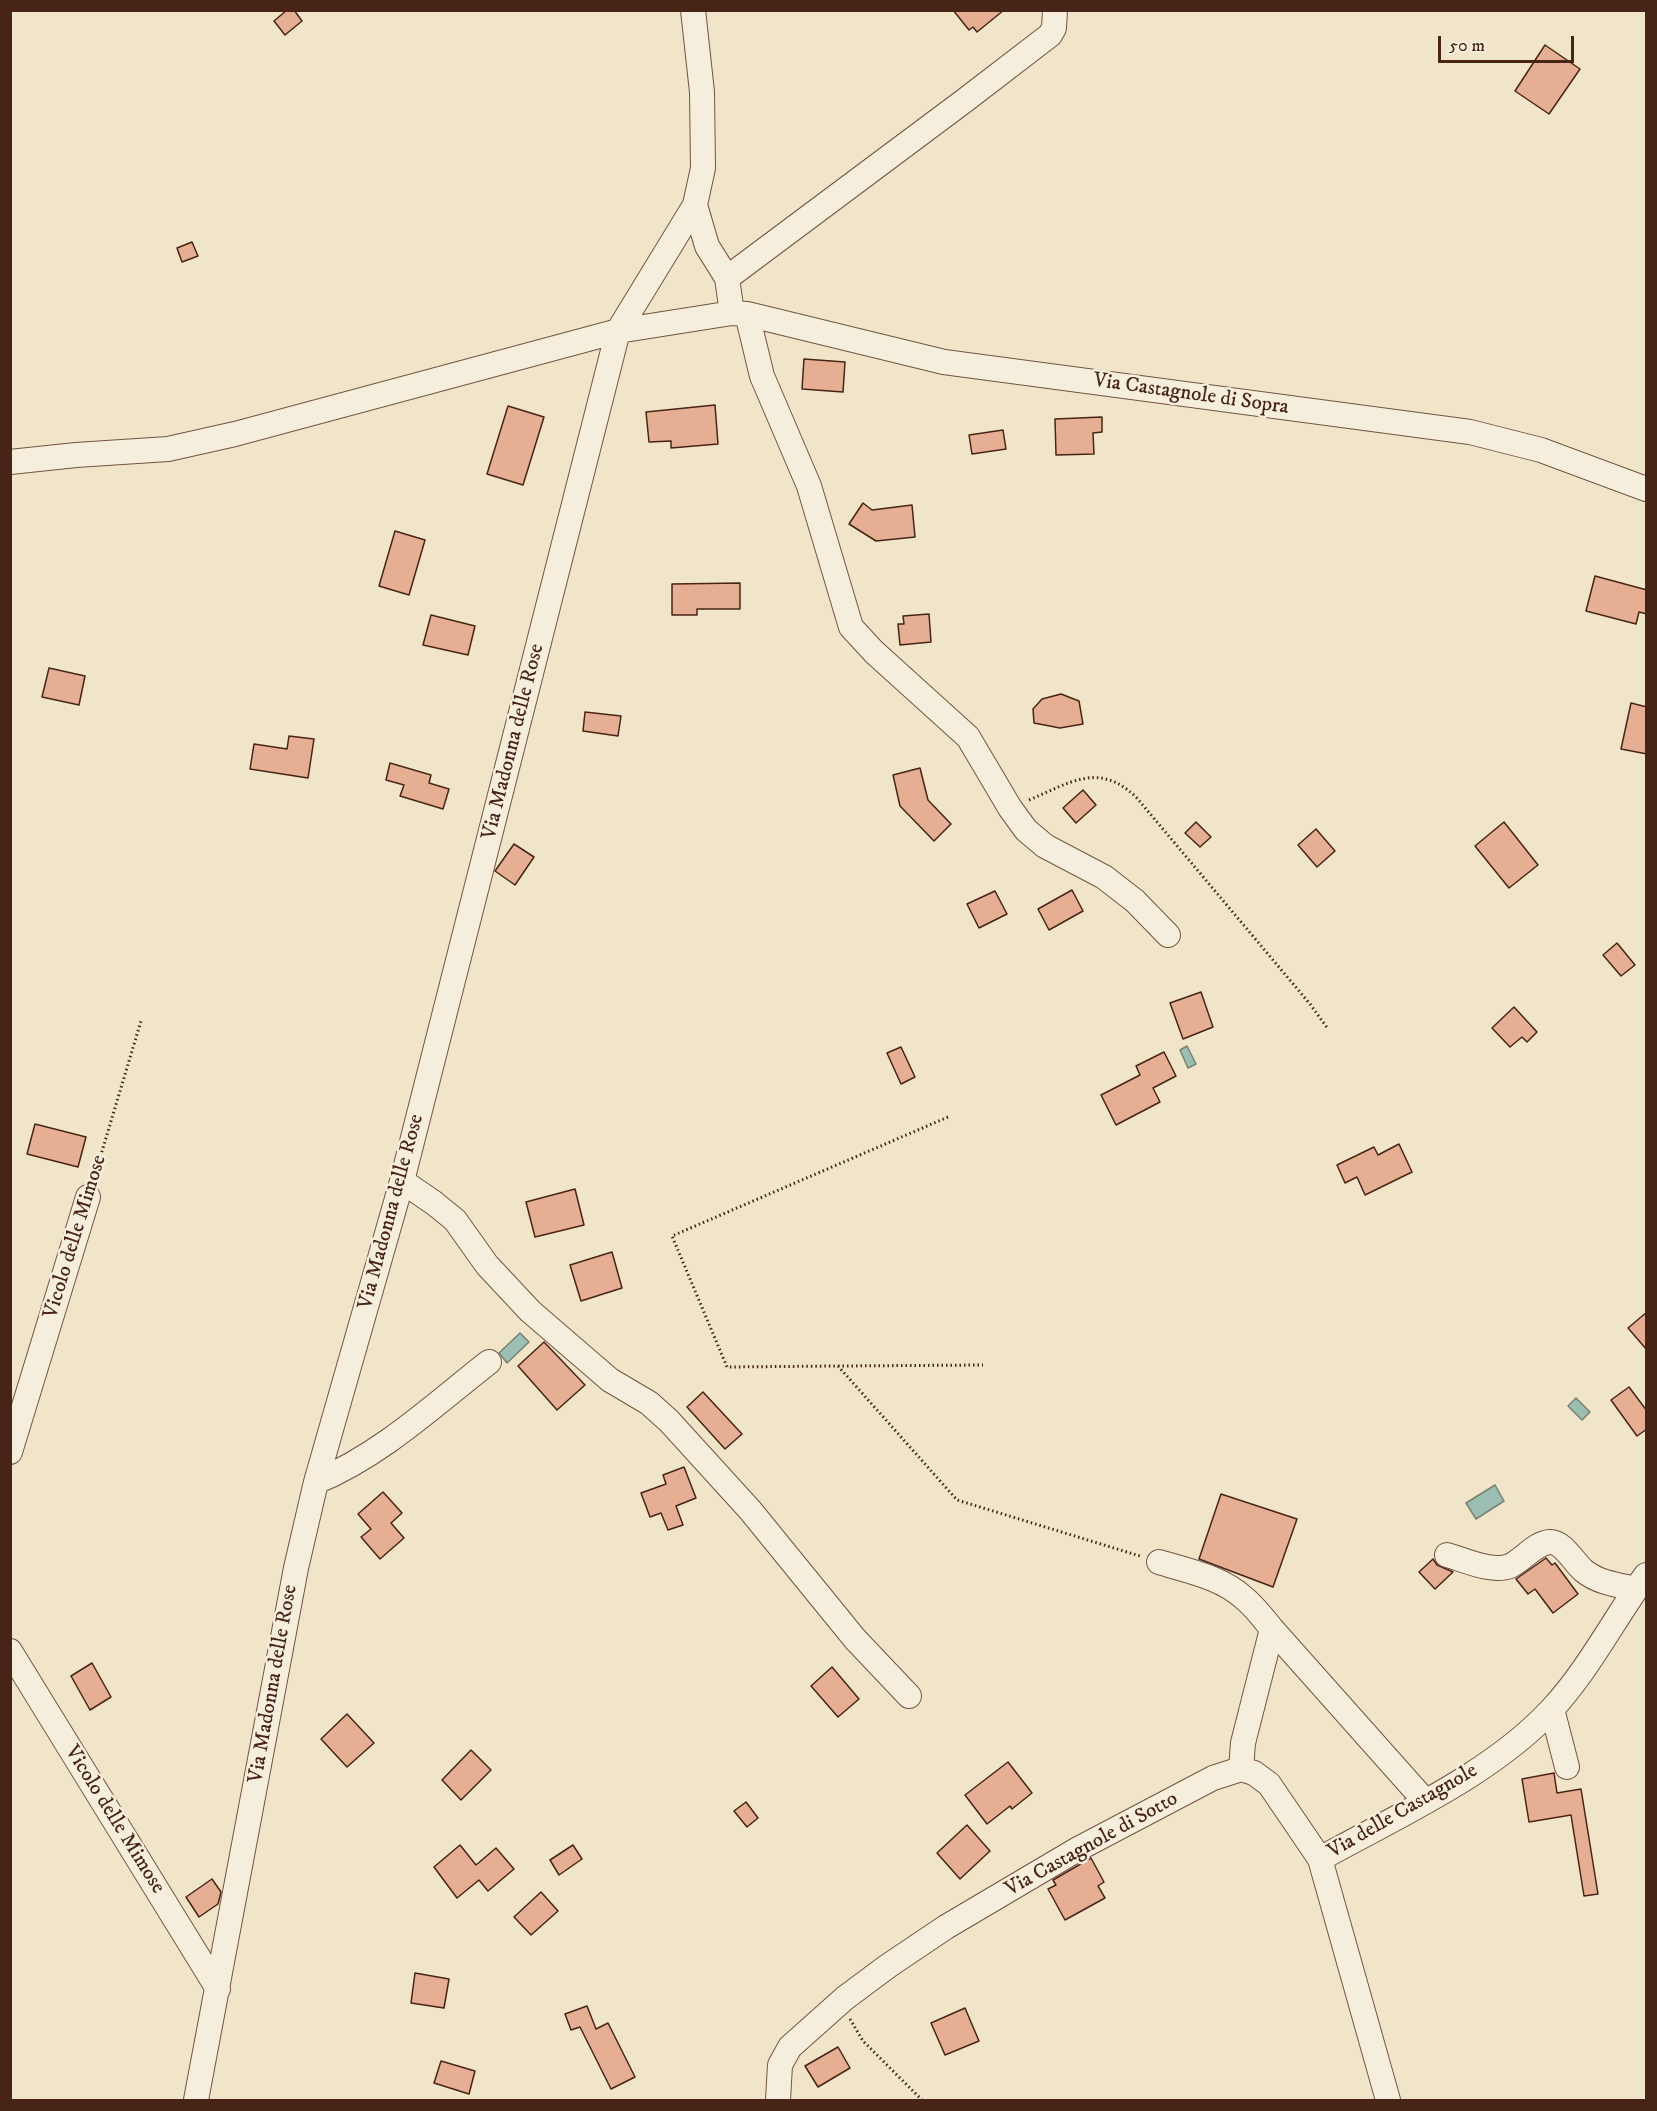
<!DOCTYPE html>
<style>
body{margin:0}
#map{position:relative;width:1657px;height:2111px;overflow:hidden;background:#f1e5c9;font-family:"IM FELL DW Pica",serif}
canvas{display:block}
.frame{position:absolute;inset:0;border:12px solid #472416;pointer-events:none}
.scale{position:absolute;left:1438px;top:36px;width:136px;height:27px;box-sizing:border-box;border:3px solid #472416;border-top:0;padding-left:8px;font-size:18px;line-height:21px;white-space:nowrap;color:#472416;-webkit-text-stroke:4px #f6eedc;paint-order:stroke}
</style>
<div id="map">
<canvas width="1657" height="2111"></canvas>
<div class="frame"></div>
<div class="scale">50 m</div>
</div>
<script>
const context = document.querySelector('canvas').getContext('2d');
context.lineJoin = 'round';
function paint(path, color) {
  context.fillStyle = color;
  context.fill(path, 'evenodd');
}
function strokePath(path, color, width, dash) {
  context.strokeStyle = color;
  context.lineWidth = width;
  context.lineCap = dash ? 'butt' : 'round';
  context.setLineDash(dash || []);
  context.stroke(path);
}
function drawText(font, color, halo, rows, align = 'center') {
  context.font = font + ' "IM FELL DW Pica",serif';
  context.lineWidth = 5;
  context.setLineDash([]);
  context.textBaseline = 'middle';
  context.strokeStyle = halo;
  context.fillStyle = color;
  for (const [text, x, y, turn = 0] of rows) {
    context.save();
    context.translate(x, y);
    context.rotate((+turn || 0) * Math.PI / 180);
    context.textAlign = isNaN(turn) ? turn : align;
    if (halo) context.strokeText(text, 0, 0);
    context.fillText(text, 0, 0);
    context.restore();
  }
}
const water = new Path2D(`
 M1187 1046 1196 1064 1188 1068 1180 1050Z
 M520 1333 529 1342 507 1363 499 1353Z
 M1576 1398 1590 1412 1582 1420 1568 1406Z
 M1495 1485 1504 1501 1476 1519 1466 1503Z`);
const building = new Path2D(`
 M287 10H294L302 21 285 35 274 21Z
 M953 10H1004L977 32 973 27 969 30Z
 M1545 45 1580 69 1549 114 1515 91Z
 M192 242 198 256 182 262 177 248Z
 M804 359 845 362 843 392 802 389Z
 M715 405 718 444 671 448V441L649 442 646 412Z
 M508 406 544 417 523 485 487 474Z
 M1102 417V432L1093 433 1094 454 1056 455 1055 419Z
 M1003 430 1006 449 972 454 969 435Z
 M863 503 872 510 912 505 915 537 876 541 849 524Z
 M395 531 425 540 409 595 379 586Z
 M1595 576 1647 590V614L1639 612 1636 624 1586 611Z
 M740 583V609H697V615H672V584Z
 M929 614 931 642 900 645 898 624H904L903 616Z
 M431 615 475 626 468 655 423 645Z
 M49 668 85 676 79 705 42 697Z
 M1061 694 1079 701 1083 724 1060 728 1034 723 1033 709 1042 699Z
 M1631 703 1647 707V754L1621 749Z
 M585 712 621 716 618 736 583 731Z
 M289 736 314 739 308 778 250 769 254 744 287 749Z
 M390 763 431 775 429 783 449 789 443 809 400 796 404 785 386 780Z
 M920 768 928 800 951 824 934 841 900 806 893 775Z
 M1083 790 1096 805 1076 823 1063 808Z
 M1196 822 1211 837 1200 847 1185 833Z
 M1504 822 1538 865 1509 888 1475 846Z
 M1316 829 1335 851 1317 867 1298 845Z
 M514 844 534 857 515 885 495 871Z
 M1072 890 1083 911 1049 930 1038 909Z
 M995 891 1007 914 979 928 967 904Z
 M1617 943 1635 965 1621 976 1603 955Z
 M1201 992 1213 1027 1183 1039 1170 1003Z
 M1514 1007 1537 1032 1527 1042 1522 1037 1510 1047 1492 1028Z
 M901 1047 915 1077 901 1084 887 1053Z
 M1164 1052 1176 1076 1153 1088 1160 1102 1116 1125 1101 1095 1140 1075 1136 1066Z
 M35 1124 86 1137 78 1167 27 1154Z
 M1399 1144 1412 1172 1365 1195 1357 1177 1345 1183 1337 1165 1374 1147 1378 1155Z
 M575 1189 584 1225 535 1237 526 1202Z
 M612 1252 622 1288 581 1301 570 1265Z
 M1647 1312V1350L1628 1328Z
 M544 1342 585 1385 557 1410 518 1366Z
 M1629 1387 1647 1411V1429L1637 1436 1611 1400Z
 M703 1392 742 1434 725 1449 687 1407Z
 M684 1467 696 1498 676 1506 683 1525 668 1530 661 1513 650 1517 641 1493 666 1484 663 1475Z
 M383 1492 402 1513 391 1523 404 1538 380 1559 361 1537 371 1529 358 1514Z
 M1221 1494 1297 1519 1273 1587 1199 1559Z
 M1546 1558 1552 1565 1555 1563 1578 1594 1553 1613 1535 1589 1528 1594 1516 1579Z
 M1433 1559 1437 1565 1453 1572 1435 1589 1419 1572Z
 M92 1663 111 1697 90 1710 71 1676Z
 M832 1667 859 1699 838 1717 811 1686Z
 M347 1714 374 1743 347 1767 321 1739Z
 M471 1750 491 1770 461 1800 442 1780Z
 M1008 1762 1032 1793 1012 1809 1010 1806 987 1824 965 1795Z
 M1554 1773 1557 1793 1581 1789 1598 1894 1584 1896 1571 1815 1529 1822 1522 1779Z
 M746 1802 758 1818 747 1827 734 1811Z
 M967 1825 990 1851 960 1879 937 1853Z
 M460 1845 476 1865 496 1848 514 1869 488 1891 479 1880 457 1898 434 1867Z
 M573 1845 582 1859 559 1875 550 1860Z
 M1091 1858 1104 1882 1098 1886 1105 1898 1065 1920 1048 1889 1056 1885 1053 1880Z
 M212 1879 221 1892 218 1904 199 1917 186 1897Z
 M541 1892 558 1911 531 1935 514 1917Z
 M415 1973 449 1979 444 2008 411 2003Z
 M587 2006 596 2029 608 2023 635 2077 611 2089 580 2027 571 2030 565 2014Z
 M965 2008 979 2041 945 2055 931 2023Z
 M838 2047 850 2068 818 2087 805 2066Z
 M441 2061 475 2071 469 2094 434 2083Z`);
const path = new Path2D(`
 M1029 800C1070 783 1098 761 1136 797L1310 1004 1328 1029
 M948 1117 672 1236 727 1367 838 1366 957 1500 1140 1556
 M94 1178 141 1021
 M838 1366 983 1365
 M850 2019 863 2041 922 2100`);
const minor = new Path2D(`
 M695 205 707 246 727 278 732 313
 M727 278 964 101 1050 35 1054 28 1055 10
 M747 314 762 376 809 486 851 627 874 652 968 737 1010 808 1026 830 1045 846 1104 877 1135 901 1168 935
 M10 462 76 455 168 449 235 434 618 331 732 313 747 314 944 362 1470 432 1541 450 1646 489
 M402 1181 434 1203 455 1220 487 1265 530 1311 610 1380 649 1403 669 1421 750 1510 855 1639 909 1696
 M10 1452 88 1197
 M316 1482C381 1455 434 1405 489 1362
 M1447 1555C1465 1560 1492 1573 1510 1566 1523 1560 1535 1543 1550 1542 1564 1542 1574 1563 1584 1571 1599 1583 1618 1585 1636 1589
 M1159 1562C1188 1571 1221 1577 1244 1598 1255 1607 1263 1618 1272 1629
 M10 1651 218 1989
 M1552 1709 1567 1767
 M1241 1769 1243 1743 1272 1629 1425 1801
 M1320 1859C1397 1816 1492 1774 1552 1709 1589 1669 1614 1619 1646 1575
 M196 2100 296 1568 316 1482 402 1181 618 331 695 205 703 168 702 92 693 10
 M778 2100 780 2065 790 2047 845 1998 888 1966 946 1927 1078 1849 1213 1778 1241 1769 1254 1773 1269 1784 1320 1859 1388 2100`);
const streetNames = [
 ["Via Castagnole di Sopra",1191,395,8],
 ["Via Madonna delle Rose",514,742,-76],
 ["Via Madonna delle Rose",392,1212,-75],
 ["Vicolo delle Mimose",76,1237,-73],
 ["Via Madonna delle Rose",274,1684,-80],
 ["Via delle Castagnole",1403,1812,-30],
 ["Vicolo delle Mimose",114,1820,58],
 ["Via Castagnole di Sotto",1092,1845,-29]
];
paint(water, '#9bbfb3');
strokePath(water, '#798174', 1.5);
paint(building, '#e6af94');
strokePath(building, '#472416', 1.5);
strokePath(minor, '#725443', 26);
strokePath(path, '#472416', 3, [1.5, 3]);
strokePath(minor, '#f6eedc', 24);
drawText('21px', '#472416', '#f6eedc', streetNames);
</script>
